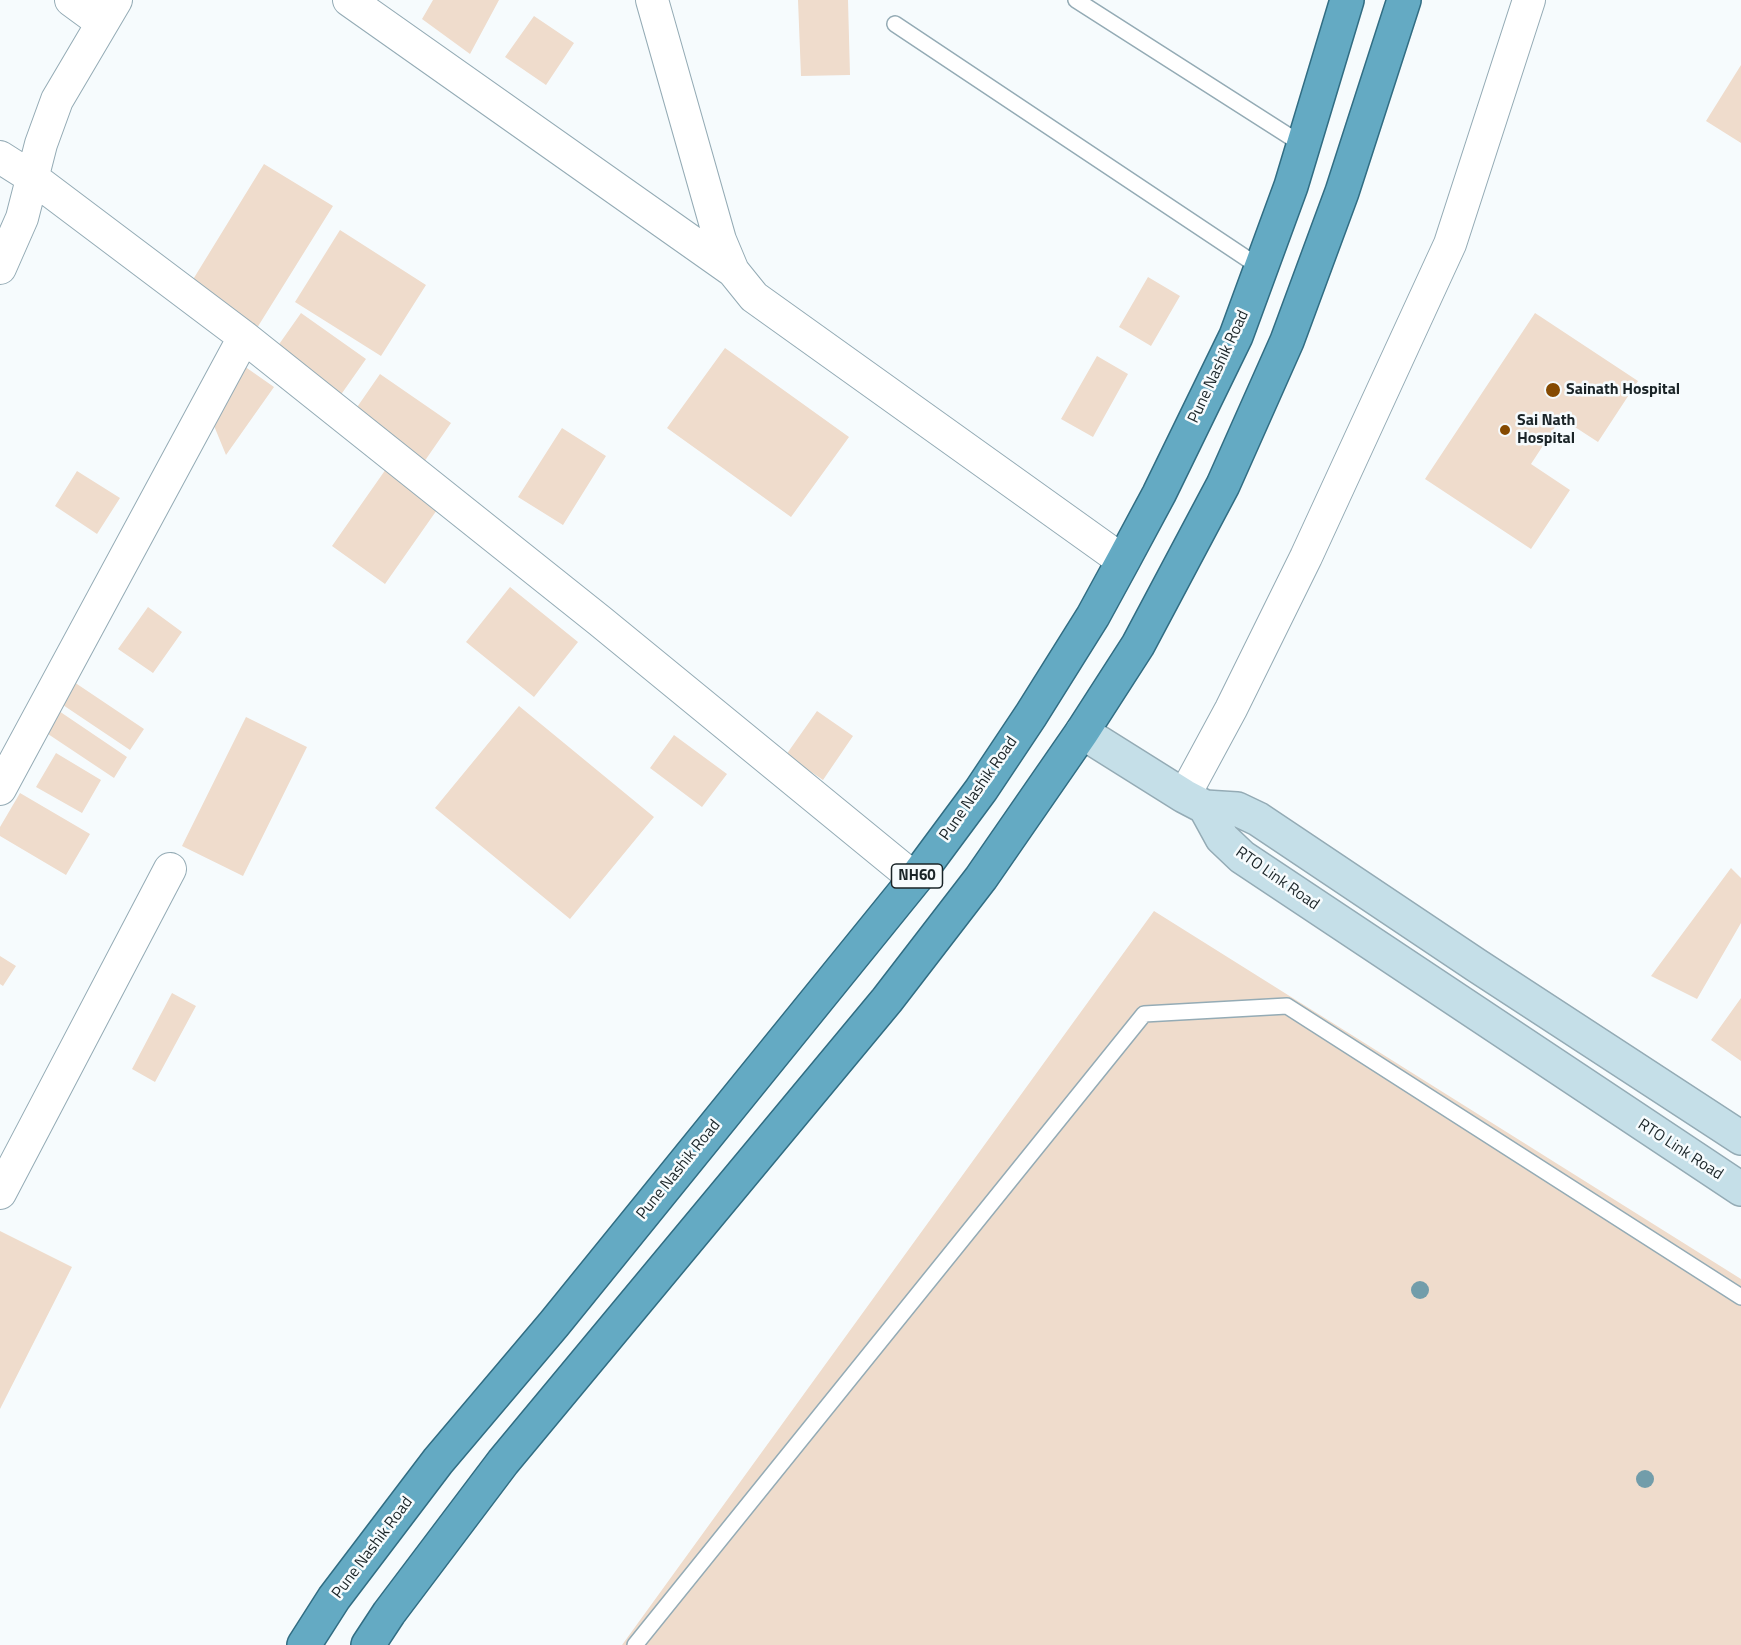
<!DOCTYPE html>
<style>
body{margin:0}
canvas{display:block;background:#f6fbfd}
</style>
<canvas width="1741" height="1645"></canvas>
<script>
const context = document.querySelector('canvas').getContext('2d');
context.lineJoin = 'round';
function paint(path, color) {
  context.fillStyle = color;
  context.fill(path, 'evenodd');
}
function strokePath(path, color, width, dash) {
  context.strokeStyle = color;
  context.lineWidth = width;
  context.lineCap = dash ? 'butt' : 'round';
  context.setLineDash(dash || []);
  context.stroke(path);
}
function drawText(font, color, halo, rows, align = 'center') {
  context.font = font + ' "Titillium Web",sans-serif';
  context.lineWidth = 5;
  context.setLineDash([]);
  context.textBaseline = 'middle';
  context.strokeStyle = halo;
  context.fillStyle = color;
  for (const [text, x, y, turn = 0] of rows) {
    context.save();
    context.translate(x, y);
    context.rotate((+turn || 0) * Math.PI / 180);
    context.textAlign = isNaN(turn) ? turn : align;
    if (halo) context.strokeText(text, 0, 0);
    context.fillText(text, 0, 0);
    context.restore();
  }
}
const building = new Path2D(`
 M433 0H499L470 54 422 19Z
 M798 0H848L850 75 801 76Z
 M534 16 574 43 546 85 505 57Z
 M1741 65V143L1706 121Z
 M264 164 333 206 257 328 189 286Z
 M340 230 426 285 381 356 295 302Z
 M1148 277 1180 296 1151 346 1119 327Z
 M301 313 366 359 340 396 275 350Z
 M1535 313 1638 381 1598 442 1561 418 1531 464 1570 490 1531 549 1425 479Z
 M725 348 849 437 791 517 667 428Z
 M1097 356 1128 374 1093 437 1061 419Z
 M244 366 274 387 226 455 210 416Z
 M380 374 451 423 424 462 353 413Z
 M562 428 606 456 563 525 518 497Z
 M386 469 439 507 385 584 332 546Z
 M77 471 120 498 97 534 55 506Z
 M510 587 578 642 534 697 466 642Z
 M148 607 182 632 153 673 118 649Z
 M74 682 144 729 130 750 60 703Z
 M519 706 654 817 570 919 435 808Z
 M56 709 127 757 114 778 42 730Z
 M817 711 853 736 823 780 786 755Z
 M246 717 307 747 243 876 182 846Z
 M674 735 727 774 702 807 650 768Z
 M56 753 101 780 82 813 36 787Z
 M20 793 90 834 66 875 0 836V827Z
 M1731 868 1741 878V923L1697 999 1651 976Z
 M1154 911 1741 1279V1645H622Z
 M0 956 16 966 3 986 0 984Z
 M172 993 196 1006 155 1082 132 1069Z
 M1741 998V1061L1711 1040Z
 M0 1231 72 1267 0 1409Z`);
const service = new Path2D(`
 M1076 0 1303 145
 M895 24 1261 268
 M635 1645 1144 1014 1287 1006 1741 1297`);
const minor = new Path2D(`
 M71 0 101 22
 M349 0 733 271
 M652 0 720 240 733 271 754 297 1123 561
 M0 157 33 178 244 337 600 621 915 879
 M0 268 22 218 41 144 57 100 116 0
 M0 789 244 337
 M1184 796 1231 709 1306 557 1450 244 1529 0
 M0 1193 170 869`);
const secondary = new Path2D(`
 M1082 732 1184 796 1205 807 1237 809 1258 819 1476 965 1741 1138
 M1205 807 1222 838 1242 857 1741 1189`);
const trunk = new Path2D(`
 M304 1645 334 1598 438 1461 554 1324 915 879 981 790 1031 715 1093 616 1123 561 1159 494 1236 336 1291 186 1347 0
 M368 1645 389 1613 503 1462 887 1000 981 878 1082 732 1138 645 1223 485 1287 341 1342 192 1404 0`);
const trees = [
 [1420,1290],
 [1645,1479]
];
const markers = [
 [1553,390,8,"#854a01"],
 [1505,430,6,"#854a01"]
];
const shields = [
 [917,876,51]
];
const shieldNames = [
 ["NH60",917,876]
];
const streetNames = [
 ["Pune Nashik Road",1219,367,-65],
 ["Pune Nashik Road",979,789,-55],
 ["RTO Link Road",1277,879,35],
 ["RTO Link Road",1680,1150,33],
 ["Pune Nashik Road",679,1170,-51],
 ["Pune Nashik Road",373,1548,-53]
];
const poiNames = [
 ["Sainath Hospital",1566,390],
 ["Sai Nath",1517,421],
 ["Hospital",1517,439]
];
paint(building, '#efdccc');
strokePath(service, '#94abb5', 18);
strokePath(minor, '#94abb5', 34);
strokePath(secondary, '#94abb5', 36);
strokePath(trunk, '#316d83', 36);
strokePath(service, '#fff', 15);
strokePath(minor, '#fff', 32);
strokePath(secondary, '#c5dfe8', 33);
strokePath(trunk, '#64aac3', 33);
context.fillStyle = '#729daa';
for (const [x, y] of trees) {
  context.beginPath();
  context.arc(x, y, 9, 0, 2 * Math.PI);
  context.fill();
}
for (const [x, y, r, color] of markers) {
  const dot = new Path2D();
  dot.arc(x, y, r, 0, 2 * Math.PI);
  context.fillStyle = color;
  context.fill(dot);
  strokePath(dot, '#f6fbfd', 2);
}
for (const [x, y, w] of shields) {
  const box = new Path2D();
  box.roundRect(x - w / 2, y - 12, w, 24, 4.5);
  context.fillStyle = '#f6fbfd';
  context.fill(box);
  strokePath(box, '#1a2427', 1.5);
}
drawText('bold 15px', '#1a2427', null, shieldNames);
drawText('16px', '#1a2427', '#f6fbfd', streetNames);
drawText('bold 16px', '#1a2427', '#f6fbfd', poiNames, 'left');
</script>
